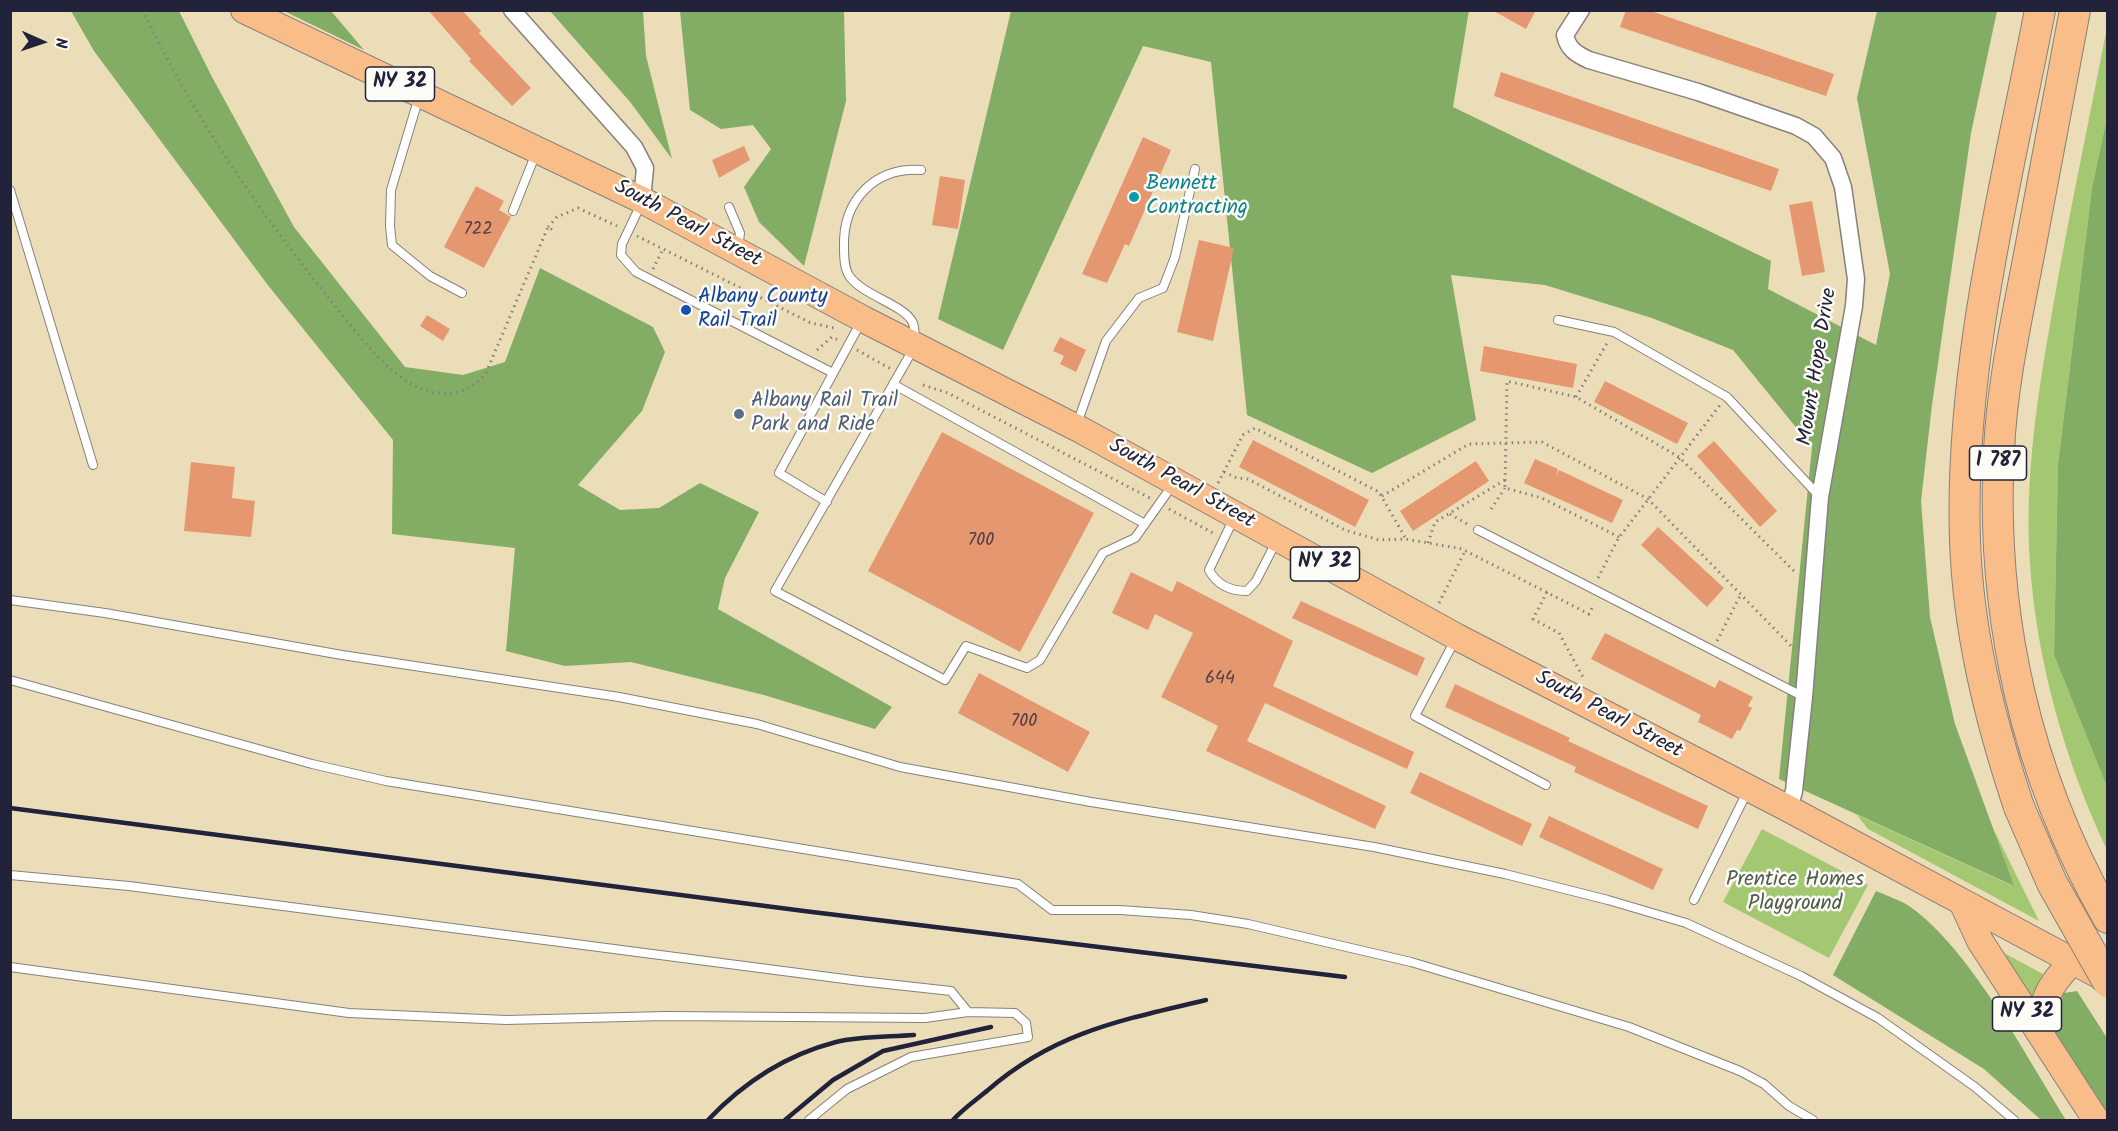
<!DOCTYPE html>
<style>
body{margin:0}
#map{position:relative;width:2118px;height:1131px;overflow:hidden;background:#ecddb9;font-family:Kalam,sans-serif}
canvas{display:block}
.frame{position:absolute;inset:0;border:12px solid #22223b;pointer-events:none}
.north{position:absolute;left:12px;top:12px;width:60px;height:60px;-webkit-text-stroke:4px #fdfcf7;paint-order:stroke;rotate:93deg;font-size:16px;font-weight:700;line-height:24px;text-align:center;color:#22223b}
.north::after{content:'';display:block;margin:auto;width:21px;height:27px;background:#22223b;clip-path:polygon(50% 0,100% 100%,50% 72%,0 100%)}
</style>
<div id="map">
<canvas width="2118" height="1131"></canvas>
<div class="frame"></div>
<div class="north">N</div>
</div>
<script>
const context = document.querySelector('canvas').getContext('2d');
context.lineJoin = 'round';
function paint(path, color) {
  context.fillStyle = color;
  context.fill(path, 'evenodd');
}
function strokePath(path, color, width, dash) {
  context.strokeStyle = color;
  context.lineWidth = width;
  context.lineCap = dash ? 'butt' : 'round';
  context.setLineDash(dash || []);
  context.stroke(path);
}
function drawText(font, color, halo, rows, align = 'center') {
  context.font = font + ' Kalam,sans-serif';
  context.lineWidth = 5;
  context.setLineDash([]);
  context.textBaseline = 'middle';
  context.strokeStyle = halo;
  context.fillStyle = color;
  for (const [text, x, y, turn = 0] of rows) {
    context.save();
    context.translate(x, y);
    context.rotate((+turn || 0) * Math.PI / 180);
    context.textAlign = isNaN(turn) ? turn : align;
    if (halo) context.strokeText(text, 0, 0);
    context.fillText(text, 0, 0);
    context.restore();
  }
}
const green = new Path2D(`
 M2107 27V117L2092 188 2058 464 2054 655 2107 787V850C2065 761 2037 663 2030 564 2024 478 2038 392 2053 307 2069 214 2089 121 2107 27Z
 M1857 815 2013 886 1992 826 2039 921 1868 829Z
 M1762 829 1868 885 1829 958 1723 902Z
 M1993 947 2043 974 2034 992 2031 1013Z`);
const forest = new Path2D(`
 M1469 10 1453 107 1771 261 1768 289 1876 345 1890 274 1857 98 1877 11H1997L1971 133 1932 405 1921 501 1930 617 1955 724 2014 886 1779 779 1812 447 1733 350 1652 318 1545 285 1451 275 1476 420 1372 473 1247 415 1211 62 1143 46 1003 350 938 319 1011 11Z
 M71 11H179L212 77 294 227 405 367 463 375 505 362 540 268 653 327 665 352 642 411 578 485 620 510 659 508 700 483 759 512 725 578 718 609 892 707 875 729 764 695 631 662 565 666 506 651 515 548 392 534 393 440 267 284 94 51Z
 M284 11H331L364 50Z
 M550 11H643L646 56 672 159 631 103Z
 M680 11H844L846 101 804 266 759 222 744 187 771 149 753 125 721 129 690 110Z
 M2107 117V787L2054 655 2058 464 2092 188Z
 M1876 891C1887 896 1900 900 1909 906 1969 947 2027 1058 2066 1120H2041L1984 1069 1833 975Z
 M2077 991 2107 1038V1114L2055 1038 2057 1010 2064 993Z`);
const building = new Path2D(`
 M428 10H462L481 31 479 33 531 88 512 106 469 61 471 59Z
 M1492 10H1536L1526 29Z
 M1626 10H1648L1834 74 1826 96 1620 27Z
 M1501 72 1779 169 1771 191 1494 96Z
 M1143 137 1171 150 1129 246 1125 244 1107 283 1082 274Z
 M744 146 750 160 719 178 712 160Z
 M940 176 965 180 958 229 932 225Z
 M476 186 504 201 499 210 511 217 484 268 444 247Z
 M1812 201 1825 272 1802 276 1789 205Z
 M1199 240 1234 248 1213 341 1177 332Z
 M427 315 450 329 443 341 420 326Z
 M1060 337 1086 350 1076 372 1060 364 1064 356 1053 351Z
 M1484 346 1577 364 1573 388 1480 371Z
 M1605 381 1688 423 1677 444 1594 402Z
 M942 432 1094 513 1020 652 868 571Z
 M1253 440 1369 500 1355 527 1239 467Z
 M1714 441 1777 511 1760 527 1697 456Z
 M1535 459 1558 469 1556 476 1559 470 1623 500 1612 523 1524 483Z
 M1476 461 1489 481 1413 531 1400 511Z
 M191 462 235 467 232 498 255 501 251 537 184 531Z
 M1658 527 1724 588 1707 607 1641 545Z
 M1131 572 1172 592 1177 581 1293 641 1273 686 1414 752 1407 769 1265 703 1247 741 1386 806 1375 829 1206 751 1218 726 1161 697 1193 633 1155 614 1148 630 1112 613Z
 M1301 601 1425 658 1417 676 1292 618Z
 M1605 633 1715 688 1719 680 1753 697 1748 706 1752 708 1740 731 1737 730 1732 739 1698 722 1701 715 1591 659Z
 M979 673 1090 732 1068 772 958 713Z
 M1455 684 1570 738 1568 741 1708 806 1698 829 1574 772 1576 767 1445 707Z
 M1420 772 1532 824 1522 846 1410 793Z
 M1549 816 1663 869 1653 890 1539 837Z`);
const path = new Path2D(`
 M143 10C192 115 259 211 331 301 355 330 380 366 413 385 439 399 468 396 486 373L548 227 556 232
 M548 227 557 217 578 208 617 226
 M637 236 811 323 834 328
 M653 269 663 249
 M817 350 832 337 838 340
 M857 350 891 369
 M923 385 948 393 1150 498
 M1576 397 1607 343
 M1224 472 1237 478 1248 479 1345 530 1379 540 1406 539 1462 549 1589 614 1594 604
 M1218 483 1243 435 1255 428 1379 492 1406 539
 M1382 496 1469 444 1542 442 1648 499 1792 647
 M1169 509 1213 533
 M1491 509 1505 488
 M1450 514 1469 525
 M1619 537 1542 498 1505 488 1507 381 1576 397 1679 457 1797 574
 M1428 543 1435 522 1505 480
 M1598 578 1618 539 1720 405
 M1547 592 1533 619 1559 633 1584 679
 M1439 603 1465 551
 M1717 641 1741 594`);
const lane = new Path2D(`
 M419 97 391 190 390 226 392 245 430 276 462 293
 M921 170C875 167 843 200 844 246 844 256 844 269 850 277 864 296 905 305 913 323 915 329 915 339 915 346L775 591 945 680 966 646 1027 668 1040 660 1103 553 1135 538 1174 483
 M10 190 93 465
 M641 204 622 244 621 255 636 272 833 373
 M729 207 740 233 738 249
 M513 211 536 153
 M1558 320 1614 332 1727 397 1820 497
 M893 384 1145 524
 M1077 424 1106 341 1139 298 1163 288 1175 257 1195 169
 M827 502 779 473 862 320
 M1234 518 1209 570C1217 585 1230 591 1247 591L1256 581 1277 540
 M1478 530 1804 697
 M10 600 105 613 342 655 619 697 757 724 900 767 1091 802 1374 847 1505 874 1608 900 1686 923 1801 976 1878 1018 1975 1087 2014 1120
 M1455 640 1415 716 1546 785
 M10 680 312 764 386 781 1018 884 1052 910H1120L1191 915 1248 924 1411 962 1629 1027 1740 1071 1764 1084 1789 1106 1813 1120
 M10 875 129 886 860 981 951 991 968 1012 1015 1013 1026 1023 1028 1037 911 1057 847 1089 809 1120
 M1694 900 1748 790
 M10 967 349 1013 506 1020 665 1016 925 1018 968 1012`);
const street = new Path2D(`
 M512 10 634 147 645 168 642 200
 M1581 10 1565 35C1568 49 1576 54 1589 60L1698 92 1796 126 1814 136 1833 158 1843 187 1856 279 1854 306 1820 497 1804 697 1794 791 1789 809`);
const primary = new Path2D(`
 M244 10 642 200 863 319 1081 430 1457 637 1789 809 2108 980
 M1963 904 1980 941 2096 1120
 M2041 1035C2040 1002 2049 985 2072 962`);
const highway = new Path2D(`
 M2075 10C2060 94 2044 177 2028 260 2016 322 2002 386 1999 450 1990 614 2026 775 2108 918
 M2019 807C1990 720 1968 632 1965 540 1959 365 2007 182 2040 10`);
const rail = new Path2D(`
 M10 808 804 911 1345 977
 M708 1120C743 1083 786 1055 836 1042 860 1036 889 1037 914 1035
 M785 1120 833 1080 883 1051 991 1027
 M953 1120C963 1109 976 1100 988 1090 1055 1032 1122 1020 1206 1000`);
const highwayBridge = new Path2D(`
 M2019 807 2052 883 2108 982`);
const markers = [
 [1134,197,6,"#0f9aa8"],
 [686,310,6,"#1a4fb4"],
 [739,414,6,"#5c6f8a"]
];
const numberNames = [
 ["722",478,231],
 ["700",981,542],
 ["644",1220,680],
 ["700",1024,723]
];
const shields = [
 [400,84,69],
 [1998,463,57],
 [1325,564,69],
 [2027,1014,69]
];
const shieldNames = [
 ["NY 32",400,84],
 ["I 787",1998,463],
 ["NY 32",1325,564],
 ["NY 32",2027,1014]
];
const cultureNames = [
 ["Bennett",1146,185],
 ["Contracting",1146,209]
];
const streetNames = [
 ["South Pearl Street",687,225,28],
 ["Mount Hope Drive",1819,367,-81],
 ["South Pearl Street",1181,485,29],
 ["South Pearl Street",1608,716,28]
];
const transitNames = [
 ["Albany County",698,298],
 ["Rail Trail",698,322]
];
const serviceNames = [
 ["Albany Rail Trail",751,402],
 ["Park and Ride",751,426]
];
const parkNames = [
 ["Prentice Homes",1795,881],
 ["Playground",1795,905]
];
paint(green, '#a4c872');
paint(forest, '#83ac64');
paint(building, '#e59770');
strokePath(lane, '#87807a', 10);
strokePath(street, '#87807a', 19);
strokePath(primary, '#87807a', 28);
strokePath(highway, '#87807a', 32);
strokePath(path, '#87807a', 3, [1.5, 4.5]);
strokePath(lane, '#fff', 8);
strokePath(street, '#fff', 16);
strokePath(primary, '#f9bd89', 26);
strokePath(highway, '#f9bd89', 30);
strokePath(rail, '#22223b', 4.5);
strokePath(highwayBridge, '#87807a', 32, []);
strokePath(highwayBridge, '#f9bd89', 30);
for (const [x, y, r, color] of markers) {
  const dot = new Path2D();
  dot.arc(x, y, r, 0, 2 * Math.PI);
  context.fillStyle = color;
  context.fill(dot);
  strokePath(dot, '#fdfcf7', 2);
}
drawText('18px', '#533f48', null, numberNames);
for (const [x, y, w] of shields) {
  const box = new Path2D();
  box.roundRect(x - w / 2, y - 17, w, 34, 4.5);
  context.fillStyle = '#fdfcf7';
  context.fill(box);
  strokePath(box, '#22223b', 1.5);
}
drawText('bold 20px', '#22223b', null, shieldNames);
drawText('21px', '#0d838f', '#fdfcf7', cultureNames, 'left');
drawText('21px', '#22223b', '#fdfcf7', streetNames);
drawText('21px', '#164399', '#fdfcf7', transitNames, 'left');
drawText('21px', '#4e5e75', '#fdfcf7', serviceNames, 'left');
drawText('21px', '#505c4e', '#fdfcf7', parkNames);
</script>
